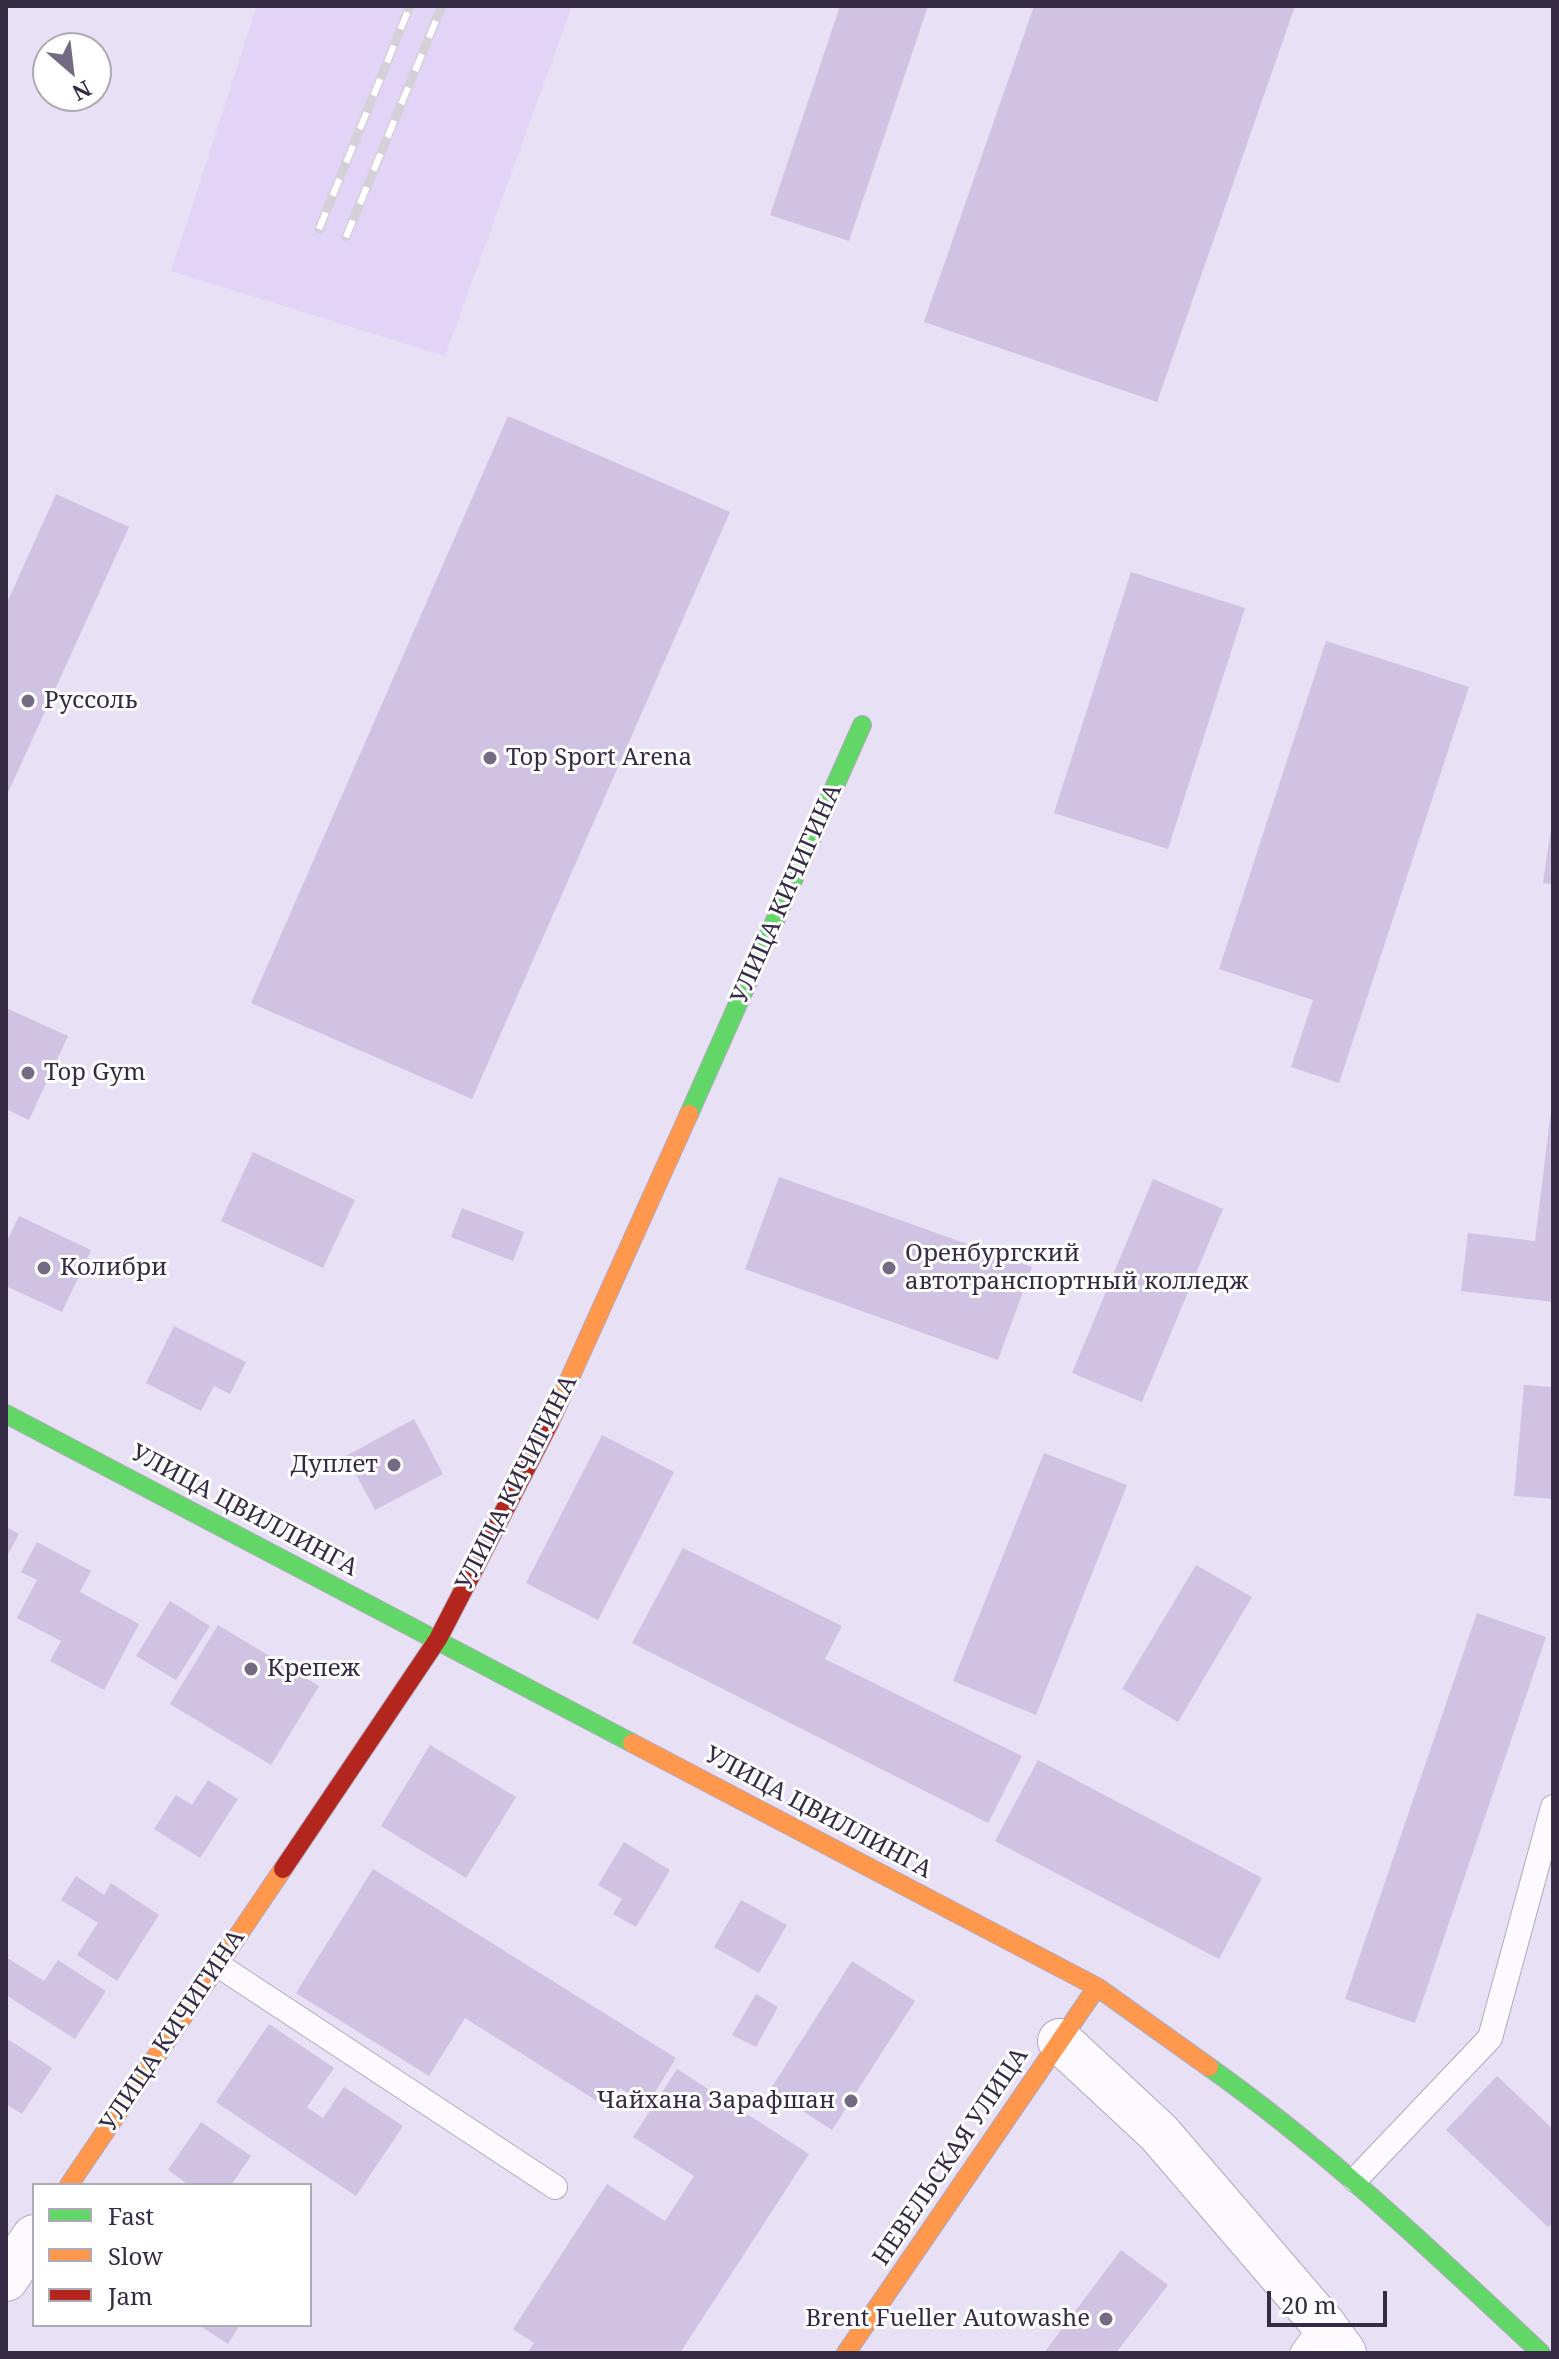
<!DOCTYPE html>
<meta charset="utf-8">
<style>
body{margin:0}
#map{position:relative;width:1559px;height:2359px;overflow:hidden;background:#e8e0f5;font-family:"Noto Serif",serif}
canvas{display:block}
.frame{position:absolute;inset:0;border:8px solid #352b45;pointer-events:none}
.legend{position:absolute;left:32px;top:2183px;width:280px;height:144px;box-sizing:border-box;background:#fff;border:2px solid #aeaab5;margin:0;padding:10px 14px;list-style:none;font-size:24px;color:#352b45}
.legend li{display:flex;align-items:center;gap:16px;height:40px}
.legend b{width:40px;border:2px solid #aeaab5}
.north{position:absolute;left:32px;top:32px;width:80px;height:80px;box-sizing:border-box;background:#fff;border:2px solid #aeaab5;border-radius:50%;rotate:152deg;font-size:22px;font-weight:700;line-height:32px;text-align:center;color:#352b45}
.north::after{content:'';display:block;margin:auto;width:28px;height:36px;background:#746a83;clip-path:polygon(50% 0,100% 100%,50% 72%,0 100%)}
.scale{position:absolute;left:1267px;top:2291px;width:120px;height:36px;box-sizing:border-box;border:4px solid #352b45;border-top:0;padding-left:10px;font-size:24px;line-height:28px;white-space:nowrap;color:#352b45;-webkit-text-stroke:6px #fff;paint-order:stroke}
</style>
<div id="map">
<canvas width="1559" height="2359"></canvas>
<div class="frame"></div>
<ul class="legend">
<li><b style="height:10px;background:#63d668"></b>Fast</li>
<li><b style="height:10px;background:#ff974d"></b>Slow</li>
<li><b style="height:10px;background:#b3261e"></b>Jam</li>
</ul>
<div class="north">N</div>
<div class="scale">20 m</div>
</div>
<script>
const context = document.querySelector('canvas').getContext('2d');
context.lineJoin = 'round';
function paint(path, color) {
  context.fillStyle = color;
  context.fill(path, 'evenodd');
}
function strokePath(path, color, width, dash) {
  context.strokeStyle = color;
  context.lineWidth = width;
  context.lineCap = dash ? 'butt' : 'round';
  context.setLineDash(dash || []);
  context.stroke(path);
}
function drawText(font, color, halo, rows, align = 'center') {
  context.font = font + ' "Noto Serif",serif';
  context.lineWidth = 6;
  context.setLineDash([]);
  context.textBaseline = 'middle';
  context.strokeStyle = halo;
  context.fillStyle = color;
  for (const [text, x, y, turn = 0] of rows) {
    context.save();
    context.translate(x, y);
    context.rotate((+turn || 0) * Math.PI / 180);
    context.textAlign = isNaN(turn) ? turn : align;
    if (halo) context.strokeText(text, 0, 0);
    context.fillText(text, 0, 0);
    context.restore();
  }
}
const built = new Path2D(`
 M257 6H572L445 356 171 271Z`);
const building = new Path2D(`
 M840 6H928L849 241 770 215Z
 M1034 6H1295L1157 402 924 322Z
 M508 416 730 512 472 1099 251 1003Z
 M56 494 129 527 6 797V605Z
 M1131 572 1245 608 1168 849 1054 813Z
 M1326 641 1469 687 1339 1083 1291 1067 1313 1000 1219 969Z
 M1551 828H1553V884L1543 883Z
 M6 1008 68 1036 29 1120 6 1109Z
 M1551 1111 1553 1302 1461 1291 1468 1233 1535 1241Z
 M253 1152 355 1200 323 1268 221 1221Z
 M779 1177 1032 1267 998 1360 745 1269Z
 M1153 1179 1223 1209 1142 1402 1072 1373Z
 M462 1208 524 1232 513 1261 451 1237Z
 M19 1216 91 1250 62 1312 6 1286V1243Z
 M174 1326 246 1362 230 1394 214 1386 201 1411 146 1383Z
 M1524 1385 1553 1387V1499L1514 1496Z
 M414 1419 443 1474 375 1510 346 1456Z
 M602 1435 674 1472 598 1620 526 1583Z
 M1044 1453 1127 1485 1036 1715 953 1681Z
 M6 1527 19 1534 6 1558Z
 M37 1542 91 1571 80 1592 139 1624 104 1690 50 1661 61 1641 17 1618 37 1580 21 1572Z
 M683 1548 842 1626 825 1659 1022 1756 988 1823 632 1643Z
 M1196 1565 1252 1597 1178 1722 1122 1689Z
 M170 1601 210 1626 176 1680 136 1656Z
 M1477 1613 1546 1637 1415 2023 1345 1999Z
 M218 1625 319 1686 271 1765 170 1704Z
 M430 1745 516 1797 466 1878 381 1826Z
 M1038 1760 1262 1878 1219 1959 995 1841Z
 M208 1780 238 1799 200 1858 154 1829 176 1795 192 1805Z
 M624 1842 670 1870 636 1927 613 1914 622 1899 598 1885Z
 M373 1869 676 2058 647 2105 620 2088 608 2108 465 2018 429 2076 296 1993Z
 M76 1876 104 1895 111 1883 159 1915 117 1981 77 1955 98 1923 61 1900Z
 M741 1900 787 1925 759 1973 714 1947Z
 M6 1957 44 1981 58 1960 106 1991 75 2039 6 1995Z
 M852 1961 915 2001 832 2130 770 2090Z
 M756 1994 778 2007 756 2047 732 2035Z
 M269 2024 334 2068 307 2107 323 2118 344 2087 403 2126 356 2196 216 2102Z
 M6 2038 52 2068 22 2114 6 2104Z
 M677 2069 809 2154 680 2353H527L534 2343 513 2329 607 2184 665 2221 694 2176 633 2137Z
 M1497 2076 1553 2129V2222L1548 2227 1446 2130Z
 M201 2122 251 2156 231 2185H184L186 2183 168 2170Z
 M1121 2250 1168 2285 1116 2353H1044Z
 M199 2325H240L228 2344Z`);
const lane = new Path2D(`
 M218 1965 555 2187
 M1355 2180 1490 2038 1553 1807
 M1302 2353 1323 2324`);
const street = new Path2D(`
 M1060 2041 1159 2133 1323 2324 1344 2353
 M6 2279 34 2237`);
const fast = new Path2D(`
 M689 1114 862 725
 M6 1414 632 1743
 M1209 2067C1329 2152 1434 2253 1541 2353`);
const slow = new Path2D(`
 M550 1422 689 1114
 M632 1743 1097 1987 1209 2067
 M69 2185 283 1869
 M846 2353 1097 1987`);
const jam = new Path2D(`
 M283 1869 438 1639 550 1422`);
const rail = new Path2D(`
 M319 229 410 6
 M346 237 442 6`);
const markers = [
 [28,701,8,"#746a83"],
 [490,758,8,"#746a83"],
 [28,1073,8,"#746a83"],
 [44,1268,8,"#746a83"],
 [889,1268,8,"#746a83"],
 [394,1465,8,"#746a83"],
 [251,1669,8,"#746a83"],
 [851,2101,8,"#746a83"],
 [1106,2319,8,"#746a83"]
];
const poiNames = [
 ["Руссоль",44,701],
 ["Top Sport Arena",506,758],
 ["Top Gym",44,1073],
 ["Оренбургский",905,1254],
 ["автотранспортный колледж",905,1282],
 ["Колибри",60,1268],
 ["Дуплет",378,1465,"right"],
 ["Крепеж",267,1669],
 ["Чайхана Зарафшан",835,2101,"right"],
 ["Brent Fueller Autowashe",1090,2319,"right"]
];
const streetNames = [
 ["УЛИЦА КИЧИГИНА",787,894,-66],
 ["УЛИЦА КИЧИГИНА",517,1483,-63],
 ["УЛИЦА ЦВИЛЛИНГА",244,1511,28],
 ["УЛИЦА ЦВИЛЛИНГА",818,1813,28],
 ["УЛИЦА КИЧИГИНА",173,2031,-56],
 ["НЕВЕЛЬСКАЯ УЛИЦА",951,2157,-56]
];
paint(built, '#e1d4f6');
paint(building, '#cfc2e2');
strokePath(lane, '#b1a8bd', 26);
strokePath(street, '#b1a8bd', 46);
strokePath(fast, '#b1a8bd', 20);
strokePath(slow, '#b1a8bd', 20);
strokePath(jam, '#b1a8bd', 20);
strokePath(lane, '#fcfafe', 24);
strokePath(street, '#fcfafe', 44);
strokePath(fast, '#63d668', 18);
strokePath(slow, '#ff974d', 18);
strokePath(jam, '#b3261e', 18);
strokePath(rail, '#d3d0d7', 9);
strokePath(rail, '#fff', 6, [18]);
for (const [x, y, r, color] of markers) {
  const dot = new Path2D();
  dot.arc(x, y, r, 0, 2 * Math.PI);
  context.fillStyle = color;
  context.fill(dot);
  strokePath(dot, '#fff', 3);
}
drawText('24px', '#352b45', '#fff', poiNames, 'left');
drawText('24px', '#352b45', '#fff', streetNames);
</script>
